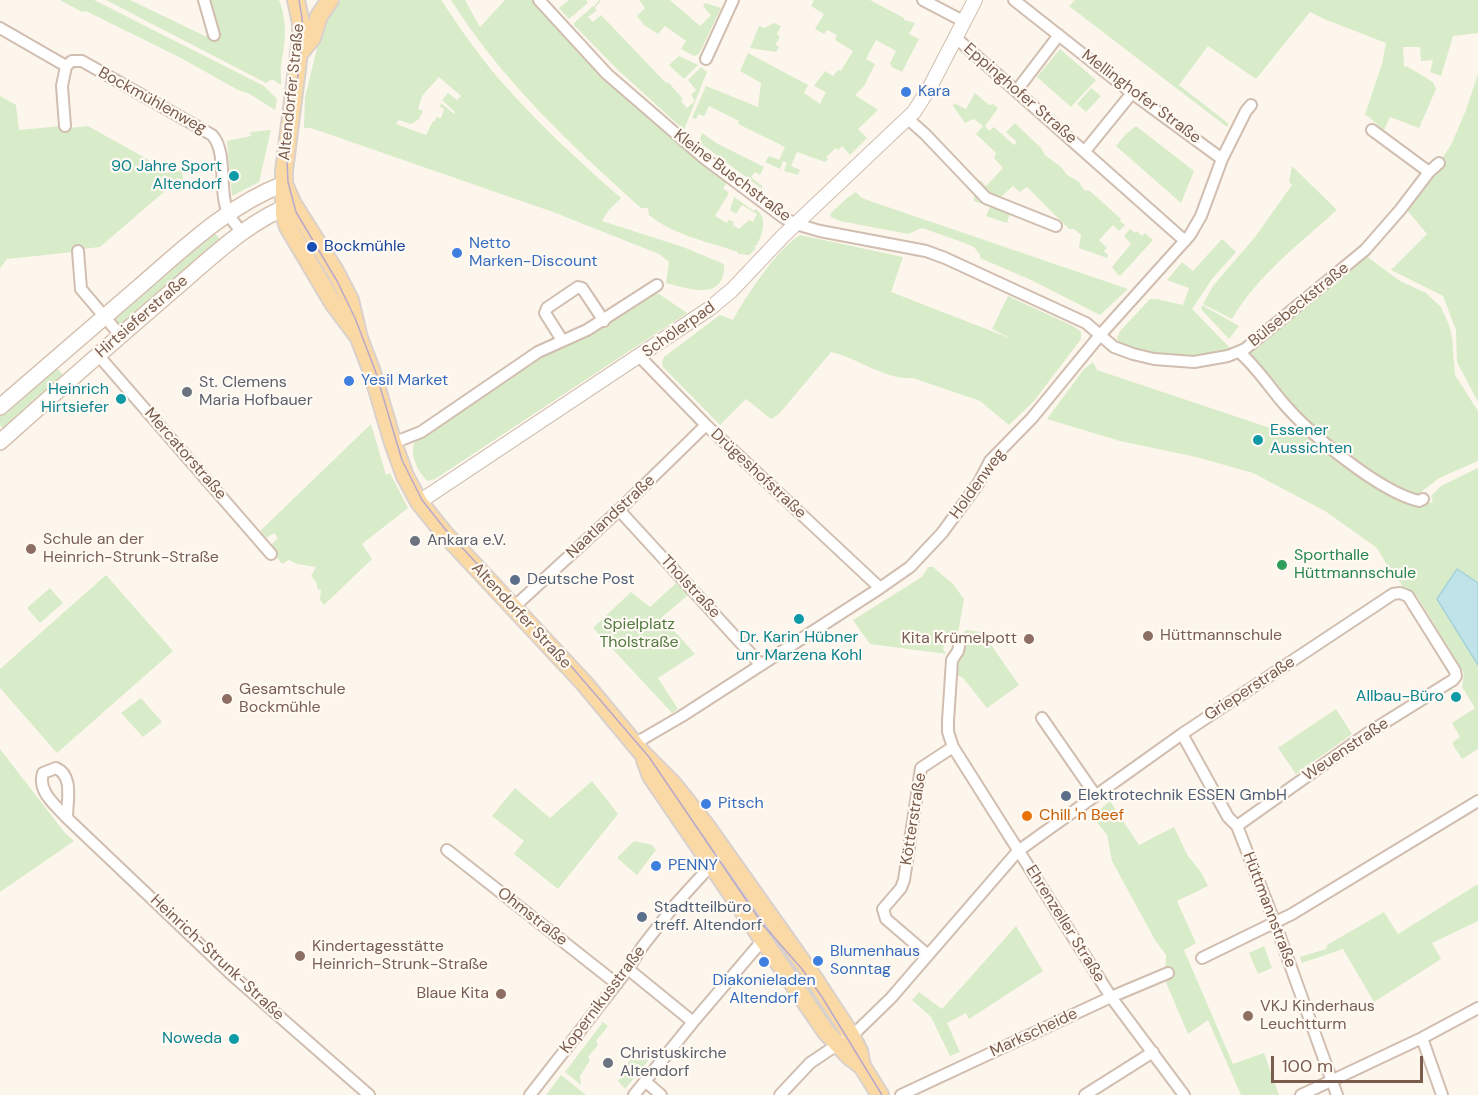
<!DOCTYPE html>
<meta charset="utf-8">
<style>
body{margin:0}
#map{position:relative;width:1478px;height:1095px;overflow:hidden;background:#fdf6ec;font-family:"DM Sans",sans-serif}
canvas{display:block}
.scale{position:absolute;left:1271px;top:1056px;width:152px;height:27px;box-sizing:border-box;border:3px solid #7a5c4d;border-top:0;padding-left:8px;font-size:18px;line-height:21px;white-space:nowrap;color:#7a5c4d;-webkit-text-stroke:4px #fffaf3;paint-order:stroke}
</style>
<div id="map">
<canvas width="1478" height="1095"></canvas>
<div class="scale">100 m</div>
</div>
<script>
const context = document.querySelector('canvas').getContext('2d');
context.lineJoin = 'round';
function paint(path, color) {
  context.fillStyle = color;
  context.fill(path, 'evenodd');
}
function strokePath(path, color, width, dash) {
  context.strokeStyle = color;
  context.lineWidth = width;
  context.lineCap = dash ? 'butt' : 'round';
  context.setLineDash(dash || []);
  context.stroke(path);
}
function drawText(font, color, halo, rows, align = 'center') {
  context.font = font + ' "DM Sans",sans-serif';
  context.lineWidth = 4.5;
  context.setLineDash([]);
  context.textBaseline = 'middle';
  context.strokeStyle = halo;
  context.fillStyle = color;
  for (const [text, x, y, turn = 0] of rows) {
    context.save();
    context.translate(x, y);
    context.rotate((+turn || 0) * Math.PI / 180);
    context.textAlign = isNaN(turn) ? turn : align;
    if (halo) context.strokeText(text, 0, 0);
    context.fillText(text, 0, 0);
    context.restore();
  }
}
const green = new Path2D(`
 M60 0H94L264 86 277 99 275 110 248 93 238 90 181 58 86 11 82 12Z
 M106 0H130L205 36 218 32 209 0H279C288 23 285 43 281 66 280 72 282 78 281 85L272 79 266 83 262 81Z
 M341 0H441C462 31 483 62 508 89 543 128 582 164 621 198L608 211 602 221 683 247 724 264C725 302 690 289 666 283L669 262 659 254 553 212 311 128H304L305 97 322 28 333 8ZM439 77 461 96 457 100 448 93 442 100 455 112 454 114 441 103 440 107 444 109 441 118 436 117 435 122 433 121 426 135 396 124 399 120 411 124 419 119 423 111 418 109 422 96Z
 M451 0H465L480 27 505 0H533C592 67 656 130 727 183L723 188 729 193 715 216 727 223 729 220 734 222 733 225 739 229 749 220 753 222 757 214 742 205 736 214 730 210 734 197 754 211 756 209C768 219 763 234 756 246L753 245 756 248 749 255 738 254V252C709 242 673 235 649 215L648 208H641C570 144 502 81 451 0Z
 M569 0H586L588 3 569 19 559 8Z
 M599 0H601L595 8 597 10 588 17 593 22 601 15 666 83 668 82 683 99 681 101 687 108 695 101 691 95 696 90 688 80 701 67 707 72 684 130 619 71 574 25V23L593 6 594 7Z
 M639 0H670L700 26 711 15 703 6 705 3 721 8 699 54 694 56 681 49 686 41 665 26 658 34 644 25 637 16 645 8Z
 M814 0H870L904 18V20L915 23 909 34 919 39 902 72 892 67 890 63 896 51 876 40 866 59 875 64 864 86 855 95 878 110 858 129 867 138 850 155 842 146 838 150 836 148 826 157 828 159 825 162 797 152 791 166 800 170 798 175 784 171 787 163 783 161 780 169 765 162 769 156 779 160 785 147 738 124 739 121 709 106 704 116 699 114 696 119 692 118 706 86 758 107 761 83 740 71 748 53 808 85 804 93 820 104 826 92 814 86 825 71 833 76 838 70 841 71 853 51 835 40 837 35 827 30 824 34 815 29 824 14 811 6Z
 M1075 0H1478V33L1453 36 1441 76 1430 72 1433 60 1421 61 1420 47H1403L1404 66 1408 67 1433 82 1436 89 1419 128 1390 117 1384 130 1365 114 1382 64 1386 43 1324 19 1310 12 1256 79 1208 46 1179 85 1229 124 1227 127 1069 6Z
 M774 23 781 26 777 34 780 37 775 45 779 47 776 52 750 48 759 26 764 28Z
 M1060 49 1096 80 1071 107 1037 77Z
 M679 56 698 65 684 79 669 65Z
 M1478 74V402L1457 362 1456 330 1443 296 1391 270 1427 234 1407 210 1451 145 1466 110Z
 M1091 88 1101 96 1086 112 1077 104Z
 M975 93 989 105 993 104 998 108 985 126 989 131 994 127 1014 145 1017 142 1006 132 1015 123 1041 148 1045 155 1061 167 1067 175 1079 182 1084 190 1090 191 1121 219 1120 221 1125 225 1119 231 1113 225 1099 240 1107 248 1104 251 1108 255 1107 258 1079 248 1081 235 1074 229H1069L1027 187 1020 192 1013 186 994 203 1011 210 1007 223 986 216 990 207 974 201V185L980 180 986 186 1003 168 994 158 996 153 976 134 983 126 974 119 965 123 953 106 954 103 966 109Z
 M0 96 16 105 19 130 62 126 70 128 88 126 163 168 164 173 182 171 184 183 165 185V191L100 247 82 249 74 252 7 259 0 268Z
 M1136 126 1194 171 1181 203 1116 146 1125 135Z
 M271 130 259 182 232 196 227 141 251 136 250 132Z
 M702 133 718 144 764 167 760 175 755 172 751 177 762 186V189L699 142Z
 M1292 166 1337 210C1299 244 1258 275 1232 319L1203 304 1213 286 1255 237 1292 185 1289 182Z
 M856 192 862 198 870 201 1128 289 1100 315 1031 280 980 258V255L974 247 962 242 922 228 908 234 840 221 831 217 830 214 847 198Z
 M1130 229 1135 233 1137 231 1142 236 1145 233 1153 240 1121 275H1118L1112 267 1131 244 1124 236Z
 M212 230 222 241 122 328 113 316Z
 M800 235 903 257 891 292 1012 339 992 329 1008 296 1075 327 1081 332V339L1034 401 1009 425 980 401 913 378C884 380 858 358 831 352L779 414 771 419 746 399 720 425 663 367 662 362 664 357 720 315 733 320C745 297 778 248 800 235Z
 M1222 239 1236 252 1212 279 1192 309 1231 349C1196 361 1154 359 1119 343L1117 338 1120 331 1150 299H1157L1183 305 1189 288 1167 280 1182 262 1193 271Z
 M1366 256 1400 281 1426 293 1441 307 1449 325 1452 337 1455 375 1478 411V461L1439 478 1416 496C1358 467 1308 429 1269 378 1262 370 1254 362 1250 352L1251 348Z
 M653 293 659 294 687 313 435 479 428 481C419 475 408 452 415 442L548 352 580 340Z
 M1202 305 1239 326 1229 339 1201 309Z
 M1093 362 1097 370 1291 435 1306 432 1420 505 1433 502 1431 496 1441 486 1478 468V749L1462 759 1453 745V742L1460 737 1452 723 1475 708 1462 687 1464 673 1417 596 1401 586 1402 584 1394 577 1377 548 1325 511 1253 473 1196 457 1120 441 1047 419 1084 369Z
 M55 366 65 377 4 430 0 425V414Z
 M371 424 386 475 390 473 408 508 362 544 372 559 324 605 320 600 321 590H318L316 582 311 576 316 567 297 564 289 560 282 564 269 547 278 538 274 533 266 538 260 531Z
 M928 567H933L953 584 964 599 957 639 944 645 943 649 946 654 870 644 853 620 922 577Z
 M106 575 173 651 57 753 0 688V669Z
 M676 583 688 595 662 617 695 654 658 678 678 709 672 713 593 628 631 592 650 607Z
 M50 588 63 603 40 623 27 608Z
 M966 630 982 632 1019 685 987 708 963 678 952 673 963 633Z
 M141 698 162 722 143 737 121 713Z
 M1336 709 1352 734 1296 774 1278 748Z
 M0 749 65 833 74 841 0 892Z
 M592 781 618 814 558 889 514 854 524 841 492 816 515 788 550 818Z
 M1110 801 1139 845 1174 827 1188 856 1201 872 1208 886 1177 901 1196 943 1184 950 1233 1064 1264 1053 1279 1095H1241L1208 1020 1188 1034 1165 980 1166 955 1155 940 1112 861 1107 835 1092 816Z
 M634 841 652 845 656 850 637 875 617 858Z
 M1478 884V921L1432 943 1441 959 1374 1002 1343 949 1302 963 1300 957 1326 949 1327 945 1384 912 1398 934Z
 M1016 926 1043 971 969 1019 966 1013 947 1023 960 1052 950 1056 931 1017 912 1000 919 992 942 1009Z
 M1264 946 1272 968 1258 974 1249 953Z
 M603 1022 608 1026 596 1041 598 1045 588 1057 590 1060 580 1076 581 1085 565 1072Z
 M644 1050 652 1056 625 1089 618 1081 629 1067 626 1065 637 1053Z
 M561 1075 586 1095H546Z`);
const water = new Path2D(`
 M1457 569 1478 583V665L1437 599Z`);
const minor = new Path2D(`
 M204 0 214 35
 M539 0 607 74 704 158 784 218 796 224 820 231 926 251 945 258 1086 323 1114 347 1133 354 1154 359 1194 362 1228 356 1245 349 1365 250 1400 210 1429 172 1439 163
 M923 0 963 21
 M1014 0 1132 93 1222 159
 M0 28 66 66 72 61H82L212 135C228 152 218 191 228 213 231 220 237 226 242 232
 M955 37 1185 241
 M706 59 733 0
 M1017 90 1059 35
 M908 119 925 134 986 198 1056 226
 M65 126 62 86 66 66
 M1372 130 1429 172
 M1085 151 1132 93
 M78 251 81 289 120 335
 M562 340 545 313 547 308 578 287 582 288 604 321
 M1239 352C1257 367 1269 387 1285 405 1311 435 1380 492 1419 501L1423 499
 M98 355 271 554
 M640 357 706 425 880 588
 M393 443 421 432 538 352 587 330 657 285
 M619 510 761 665
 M514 607 619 510 706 425
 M960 641 958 651 952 660 948 721V732L953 747 1111 997 1184 1095
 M1042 718 1096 796
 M1182 734 1228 817 1237 826 1275 923 1337 1095
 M634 744 682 716 880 588 910 567 942 533 978 484 990 461 1032 418 1101 334 1190 235 1201 216 1222 159 1246 111 1251 105
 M67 818C67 801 74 776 56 768L43 773C37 792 56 805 67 818L232 975 369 1095
 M447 850 617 984
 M928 955 886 919 883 909 901 888 904 880 921 768 953 747
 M1202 958 1292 914 1478 801
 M628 969 693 1022
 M1422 1038 1442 1095
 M646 1082 661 1095
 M530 1095 628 969 642 947 674 906 724 851
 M634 1095 693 1022 762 941
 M780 1095 810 1063 856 1032 891 998 1018 851 1182 734 1393 594 1400 593 1408 596 1455 671 1456 676 1453 680 1368 733 1237 826
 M901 1095 1111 997 1168 973
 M1085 1095 1153 1052
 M1301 1095 1422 1038 1478 1008`);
const tertiary = new Path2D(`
 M419 502 709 309 732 290 783 236 914 112 930 87 975 0`);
const secondary = new Path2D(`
 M0 407C46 367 92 327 139 287 183 249 228 205 284 184
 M0 442C57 391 114 341 172 291 210 259 246 222 293 204`);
const primary = new Path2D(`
 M296 0 301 23V37L284 171V215L288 227 333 303 357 335
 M299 54 312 38 319 16 330 0
 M284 184 293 204 335 271 350 300 359 338 372 372 393 443 405 476 419 502 444 533 584 683 643 754 673 784 707 827 813 977 851 1035 859 1051 862 1066 880 1095
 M645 760 651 776 826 1032 850 1057 862 1066`);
const tram = new Path2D(`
 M299 0 302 18 303 35 287 161 288 182 296 212 337 281 355 318 375 370 402 460 422 500 445 529 571 666 649 757 764 926 802 969 822 997 882 1095`);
const markers = [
 [906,92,6,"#3f7fe0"],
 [234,176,6,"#0f9aa8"],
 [312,247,6,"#1a4fb4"],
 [457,253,6,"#3f7fe0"],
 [349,381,6,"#3f7fe0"],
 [187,392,6,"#6b7280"],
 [121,399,6,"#0f9aa8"],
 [1258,440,6,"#0f9aa8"],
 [415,541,6,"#6b7280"],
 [31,549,6,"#8d6e63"],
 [1282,565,6,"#2e9e5b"],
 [515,580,6,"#5c6f8a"],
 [799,619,6,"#0f9aa8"],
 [1148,636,6,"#8d6e63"],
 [1029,639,6,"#8d6e63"],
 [1456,697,6,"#0f9aa8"],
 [227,699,6,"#8d6e63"],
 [1066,796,6,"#5c6f8a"],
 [706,804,6,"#3f7fe0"],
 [1027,816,6,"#e8710a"],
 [656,866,6,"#3f7fe0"],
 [642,917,6,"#5c6f8a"],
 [300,956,6,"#8d6e63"],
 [818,961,6,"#3f7fe0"],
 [764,962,6,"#3f7fe0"],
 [501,994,6,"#8d6e63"],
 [1248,1016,6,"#8d6e63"],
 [234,1039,6,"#0f9aa8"],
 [608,1063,6,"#6b7280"]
];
const streetNames = [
 ["Altendorfer Straße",292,92,-84],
 ["Eppinghofer Straße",1020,94,41],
 ["Mellinghofer Straße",1141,97,37],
 ["Bockmühlenweg",152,101,29],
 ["Kleine Buschstraße",732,176,37],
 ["Bülsebeckstraße",1299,305,-39],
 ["Hirtsieferstraße",142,317,-41],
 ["Schölerpad",679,330,-35],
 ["Mercatorstraße",185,454,49],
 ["Drügeshofstraße",758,474,43],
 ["Holdenweg",978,484,-54],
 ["Naatlandstraße",611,517,-43],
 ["Tholstraße",690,587,47],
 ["Altendorfer Straße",521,616,47],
 ["Grieperstraße",1250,689,-33],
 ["Weuenstraße",1346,750,-34],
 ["Kötterstraße",914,819,-81],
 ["Hüttmannstraße",1269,910,69],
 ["Ohmstraße",532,917,38],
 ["Ehrenzeller Straße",1065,924,58],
 ["Heinrich-Strunk-Straße",217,958,43],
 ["Kopernikusstraße",603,1000,-53],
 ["Markscheide",1034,1033,-25]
];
const shopNames = [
 ["Kara",918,92],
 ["Netto",469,244],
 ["Marken-Discount",469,262],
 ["Yesil Market",361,381],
 ["Pitsch",718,804],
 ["PENNY",668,866],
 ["Blumenhaus",830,952],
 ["Sonntag",830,970],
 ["Diakonieladen",764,981,"center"],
 ["Altendorf",764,999,"center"]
];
const cultureNames = [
 ["90 Jahre Sport",222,167],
 ["Altendorf",222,185],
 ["Heinrich",109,390],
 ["Hirtsiefer",109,408],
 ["Essener",1270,431,"left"],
 ["Aussichten",1270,449,"left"],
 ["Dr. Karin Hübner",799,638,"center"],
 ["unr Marzena Kohl",799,656,"center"],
 ["Allbau-Büro",1444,697],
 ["Noweda",222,1039]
];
const transitNames = [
 ["Bockmühle",324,247]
];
const worshipNames = [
 ["St. Clemens",199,383],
 ["Maria Hofbauer",199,401],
 ["Ankara e.V.",427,541],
 ["Christuskirche",620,1054],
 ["Altendorf",620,1072]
];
const educationNames = [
 ["Schule an der",43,540],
 ["Heinrich-Strunk-Straße",43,558],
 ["Hüttmannschule",1160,636],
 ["Kita Krümelpott",1017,639,"right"],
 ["Gesamtschule",239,690],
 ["Bockmühle",239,708],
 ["Kindertagesstätte",312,947],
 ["Heinrich-Strunk-Straße",312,965],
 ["Blaue Kita",489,994,"right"],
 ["VKJ Kinderhaus",1260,1007],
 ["Leuchtturm",1260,1025]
];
const leisureNames = [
 ["Sporthalle",1294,556],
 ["Hüttmannschule",1294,574]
];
const serviceNames = [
 ["Deutsche Post",527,580],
 ["Elektrotechnik ESSEN GmbH",1078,796],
 ["Stadtteilbüro",654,908],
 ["treff. Altendorf",654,926]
];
const parkNames = [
 ["Spielplatz",639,625],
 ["Tholstraße",639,643]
];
const foodNames = [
 ["Chill 'n Beef",1039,816]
];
paint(green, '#d8ecc9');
paint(water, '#bfe3e8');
strokePath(water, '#a5d3da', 1.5);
strokePath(minor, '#d1beb0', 14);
strokePath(tertiary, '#d1beb0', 16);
strokePath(secondary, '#d6c0b0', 18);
strokePath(primary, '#dad1cd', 20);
strokePath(minor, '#fff', 10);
strokePath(tertiary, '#fff', 14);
strokePath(secondary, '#fff', 15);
strokePath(primary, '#fbd9a5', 16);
strokePath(tram, '#b9a8c9', 1.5);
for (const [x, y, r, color] of markers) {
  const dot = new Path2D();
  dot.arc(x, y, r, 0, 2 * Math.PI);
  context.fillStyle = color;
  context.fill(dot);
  strokePath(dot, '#fffaf3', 2);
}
drawText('16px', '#7a5c4d', '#fffaf3', streetNames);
drawText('16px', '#366cbe', '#fffaf3', shopNames, 'left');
drawText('16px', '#0d838f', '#fffaf3', cultureNames, 'right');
drawText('16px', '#164399', '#fffaf3', transitNames, 'left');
drawText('16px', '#5b616d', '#fffaf3', worshipNames, 'left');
drawText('16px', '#785e54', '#fffaf3', educationNames, 'left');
drawText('16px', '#27864d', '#fffaf3', leisureNames, 'left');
drawText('16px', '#4e5e75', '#fffaf3', serviceNames, 'left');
drawText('16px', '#537a41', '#fffaf3', parkNames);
drawText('16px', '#c56008', '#fffaf3', foodNames, 'left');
</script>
